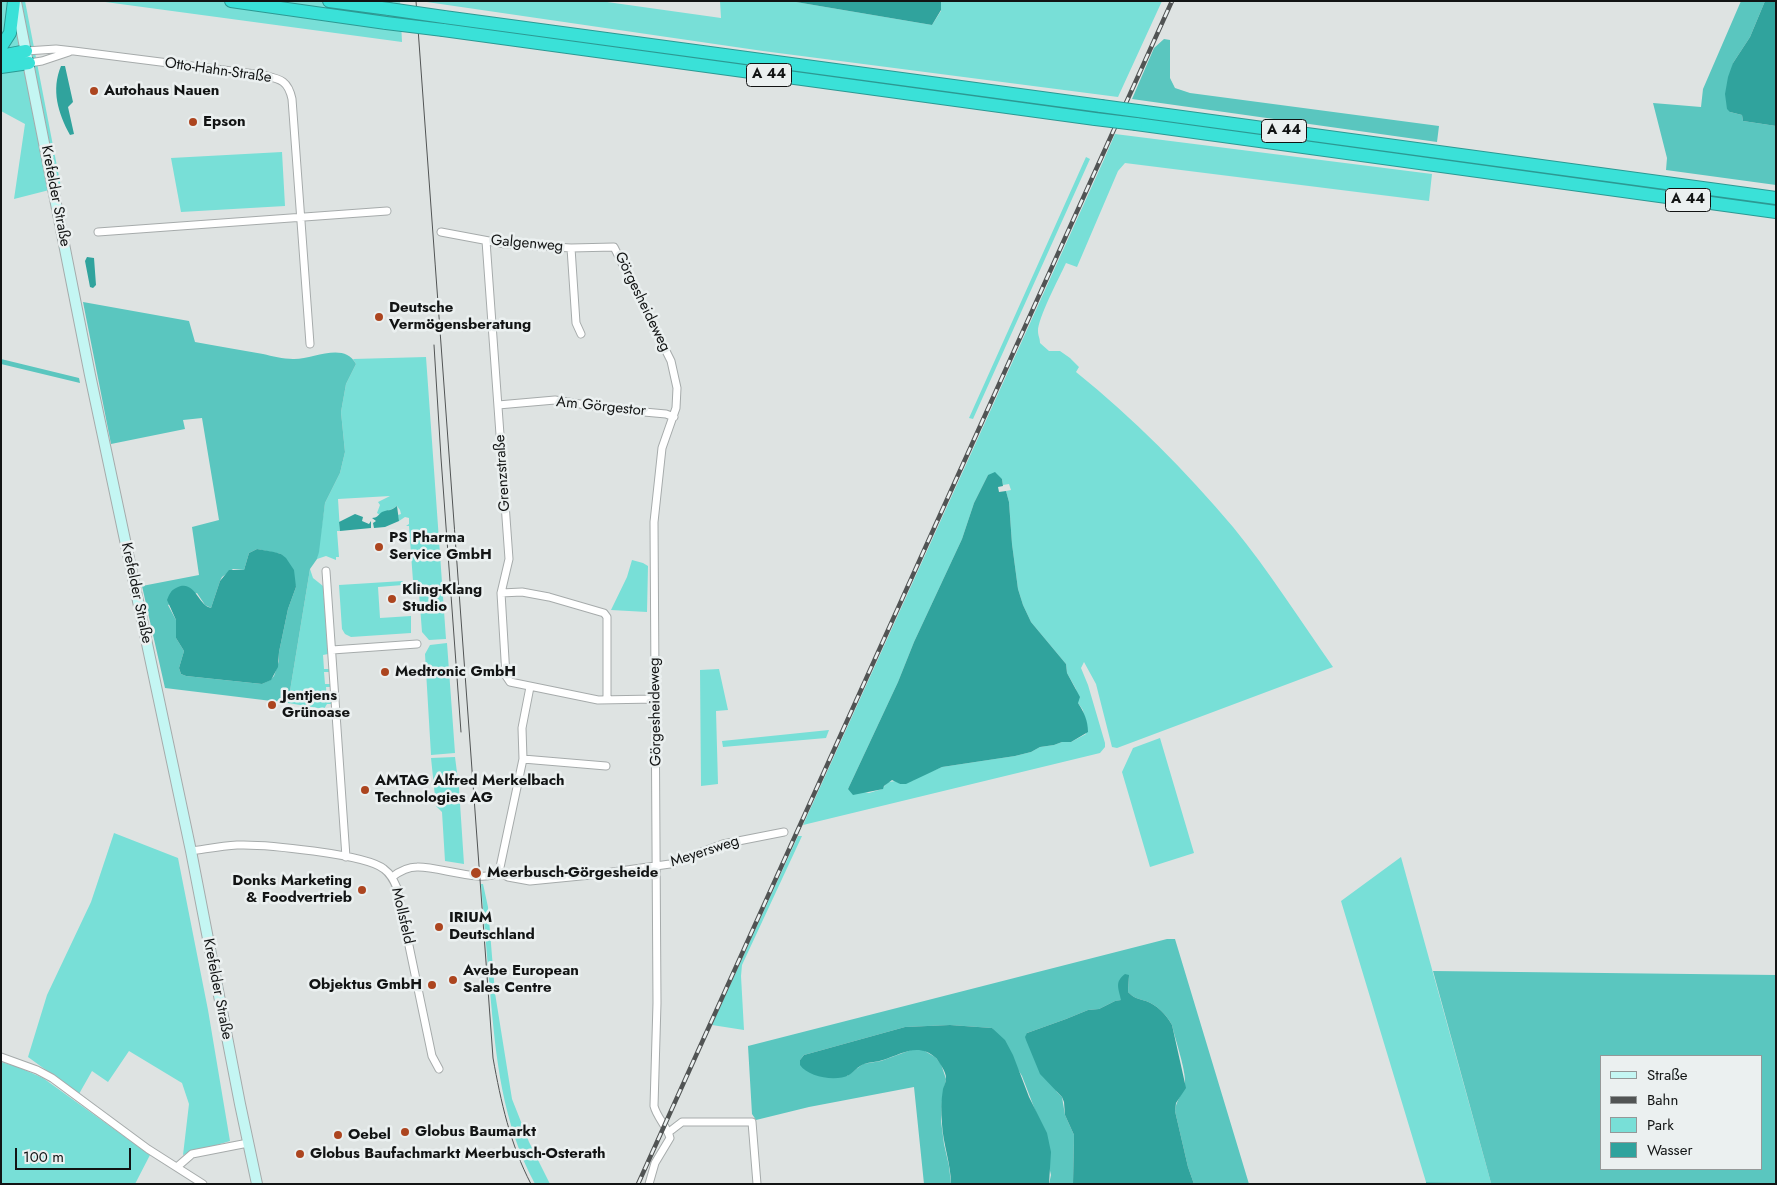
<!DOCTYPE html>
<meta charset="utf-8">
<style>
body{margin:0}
#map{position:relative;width:1777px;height:1185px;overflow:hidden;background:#dee3e2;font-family:Jost,sans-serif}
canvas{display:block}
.frame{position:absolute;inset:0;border:2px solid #121414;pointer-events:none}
.legend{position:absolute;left:1600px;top:1055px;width:162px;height:115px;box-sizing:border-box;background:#ebf0f0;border:1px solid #949898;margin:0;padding:6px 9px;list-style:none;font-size:15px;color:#121414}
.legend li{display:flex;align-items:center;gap:10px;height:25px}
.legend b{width:25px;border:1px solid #949898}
.scale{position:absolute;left:15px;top:1148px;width:116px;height:22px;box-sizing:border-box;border:2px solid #121414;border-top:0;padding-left:6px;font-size:15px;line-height:18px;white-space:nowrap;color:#121414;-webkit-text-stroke:4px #ebf0f0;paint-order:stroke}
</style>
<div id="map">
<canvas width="1777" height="1185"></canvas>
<div class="frame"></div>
<ul class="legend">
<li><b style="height:6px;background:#c4f6f3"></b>Straße</li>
<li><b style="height:6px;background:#515454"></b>Bahn</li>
<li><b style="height:14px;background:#78dfd7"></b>Park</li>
<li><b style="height:14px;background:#30a39d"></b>Wasser</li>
</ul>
<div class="scale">100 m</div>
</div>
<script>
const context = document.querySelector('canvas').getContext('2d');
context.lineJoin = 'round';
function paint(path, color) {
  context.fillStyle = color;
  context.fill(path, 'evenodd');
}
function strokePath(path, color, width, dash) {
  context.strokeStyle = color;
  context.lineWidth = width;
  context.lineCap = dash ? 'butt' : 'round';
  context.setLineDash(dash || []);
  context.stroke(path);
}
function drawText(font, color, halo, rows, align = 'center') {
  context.font = font + ' Jost,sans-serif';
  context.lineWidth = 5;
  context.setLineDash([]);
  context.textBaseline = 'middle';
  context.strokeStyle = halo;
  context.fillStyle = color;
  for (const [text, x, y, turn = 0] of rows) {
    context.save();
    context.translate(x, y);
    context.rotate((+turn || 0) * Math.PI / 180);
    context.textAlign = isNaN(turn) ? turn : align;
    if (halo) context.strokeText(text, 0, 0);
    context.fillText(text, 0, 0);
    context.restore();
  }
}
const green = new Path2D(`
 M1 1H25L61 187 14 199 25 124 1 111Z
 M98 1H400L402 42Z
 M420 1H600L721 18 720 1H790L932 25 941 11V1H1162L1118 97 763 51Z
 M1115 134 1432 174 1429 201 1125 163 1118 171 1077 267 1066 263C1059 278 1038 318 1038 331 1038 336 1040 338 1040 343L1049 351H1060L1070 358 1079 367 1076 372C1133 418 1186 471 1233 527 1269 571 1300 620 1333 667L1117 748 1112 747 1096 684 1084 662 1081 668 1088 685 1105 743V747L1100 753 803 825 1102 164ZM988 475 1002 479 1003 485 1009 484 1011 490 1006 491 1009 502 1012 544 1018 589 1023 605 1031 622 1066 664 1067 673 1076 689 1078 703 1083 710 1086 734 1071 742H1062L1054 745 1040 747 1031 752 1015 756 942 767 918 777 914 780 900 784 896 781 888 782 882 789 869 793 848 789 898 682 914 642 962 539 974 503Z
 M282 152 285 206 181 212 171 158Z
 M1086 157 1090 159 973 419 969 418Z
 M426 357 446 639 429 640 422 632 418 580 413 581 409 526H406L409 524V518L405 517 399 521 398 515 401 514 400 510 397 506C391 511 385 510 380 515L377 513 380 505 378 502 390 496 338 499 340 531H337L339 557H336V560L326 556 317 559 325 503 340 473 345 452 341 412 346 384 356 364 353 359Z
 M632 560 643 563 648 566 647 612 611 610 627 577Z
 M310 569 313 578 323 586 328 654 323 655 324 669H329V672H324L325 684H330V687H326L327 702H331V704H327L324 709 288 703Z
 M403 581V585L378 587 380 618 411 616V633L351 637 345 634 342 629 339 585Z
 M447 643 455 753 431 755 425 654 430 645Z
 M719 669 728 710 716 711 718 784 701 786 700 670Z
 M829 730 826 738 723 747 722 741Z
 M1160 738 1194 853 1150 867 1122 772 1133 748Z
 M455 757 459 788 464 864 445 861 442 812 436 806 431 758Z
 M114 833 178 858 208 1010 230 1141 183 1155 189 1104 182 1083 129 1051 108 1082 92 1071 79 1094 28 1057 47 995 91 902Z
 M798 836H802L742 965 741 976 744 1030 712 1025Z
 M1401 857 1491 1183 1426 1182 1341 901Z
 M481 884H483L488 907 495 993 512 1099 529 1142 550 1184H535C502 1122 496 1059 490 991 487 956 484 920 481 884Z
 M1 1062 18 1067 43 1078 150 1155 135 1184H1Z`);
const forest = new Path2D(`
 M1741 1H1765L1750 37 1733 63 1730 112 1742 115 1743 121 1776 126V185L1666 170 1667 158 1653 103 1701 107 1703 89Z
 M1164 39 1170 40V78L1175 88 1190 93 1439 126 1437 142 1132 99 1154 48Z
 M83 302 189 321 195 342C217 346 240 350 263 354 272 356 283 359 293 359 312 360 344 341 356 364L346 384 341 412 345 452 340 473 325 503 319 552 317 559 310 569 288 703 165 688 142 586 199 575 192 527 219 520 202 418 183 420 185 429 111 444ZM257 549 281 554 296 587 288 609 279 652V661L274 676 270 680 262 684 186 676 181 674 179 668 184 651 176 638V620L168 605 197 593 205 605 211 608 220 581 222 577 233 569 244 570 249 553Z
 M1 359 79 378 80 383 1 364Z
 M1167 939H1175L1249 1184H1194L1188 1167 1175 1111C1176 1100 1183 1094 1185 1083 1186 1070 1175 1039 1172 1025 1166 1014 1157 1005 1146 1001 1138 999 1134 998 1128 992L1129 975 1122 1000 1115 1001 1099 1009 1088 1010 1066 1019 1027 1033 1057 1092 1062 1097 1065 1115 1074 1135 1073 1184H1049L1051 1175 1037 1115 1022 1076 992 1028 950 1025 905 1027 804 1055 800 1060 847 1076 863 1064 881 1061 911 1050 917 1048 923 1050 935 1057 941 1064 946 1079 942 1100 941 1121 944 1144 949 1166 951 1184H924L914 1087 809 1107 756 1120 752 1114 748 1046Z
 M1433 971 1776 975V1184H1426V1182L1491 1183ZM1761 1056V1169H1601V1056Z`);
const water = new Path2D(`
 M790 1H941V10L932 25Z
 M1765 1H1776V126L1743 121 1742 115 1730 112 1727 109 1725 94 1728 77 1733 63 1750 37Z
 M61 66H65L73 102 68 107 74 134 70 135C58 113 51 90 61 66Z
 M87 257 94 258 96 285 93 288 90 287 85 261Z
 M995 472 1002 479 1003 486 998 487 999 492 1006 491 1009 502 1012 544 1018 589 1023 605 1031 622 1066 664 1067 673 1080 697 1078 703C1084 712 1088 721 1088 732L1071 742H1062L1054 745 1040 747 1031 752 1015 756 942 767 906 784H900L892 780 884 786 883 789 853 795 848 789 898 682 914 642 962 539 974 503 988 475Z
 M397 506 399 521 385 527 374 528 373 523 376 521 372 518C377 518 378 515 382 512 388 509 390 512 397 506Z
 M355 514 363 517 362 521 369 524 371 521V528L340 531 339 522Z
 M257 549 274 552 281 554 286 558 294 570 296 587 288 609 279 652 278 667 271 680 262 684 186 676 181 674 179 668 184 651 176 638V620L167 600C169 595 171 590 176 588 195 578 198 606 211 608L220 581 229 570H244L249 553Z
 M1125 974 1129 975 1128 992C1134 998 1138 999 1146 1001 1157 1005 1166 1014 1172 1025L1186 1088 1176 1103 1175 1111 1188 1167 1194 1184H1073L1074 1135 1065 1115 1064 1102 1062 1097 1040 1074 1026 1040 1025 1037 1027 1033 1066 1019 1088 1010 1099 1009 1115 1001 1121 1000C1119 989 1114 982 1125 974Z
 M950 1025 992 1028 1005 1040 1013 1055 1029 1097 1047 1133 1051 1152 1049 1184H951C951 1164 943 1144 942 1124 941 1112 941 1100 943 1089 944 1086 946 1082 946 1078 946 1072 940 1063 936 1058 918 1042 902 1054 883 1060 877 1062 870 1062 864 1064 858 1066 854 1072 849 1075 836 1082 808 1077 800 1065V1060L804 1055 905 1027Z`);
const minor = new Path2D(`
 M26 51 56 49 74 51 263 75C280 79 288 80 292 99L310 344
 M29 63 42 61 69 52
 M98 232 387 211
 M441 232 505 244 571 248 614 247 671 361 677 388 676 408 662 448 654 522 657 1003 654 1106C657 1118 667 1126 670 1138L655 1163 649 1184
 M486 241 509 559 501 593 506 676 510 682 598 700 656 699
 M571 248 576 323 581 334
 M498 405 555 400 611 409 666 414 674 417
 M326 571 346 857
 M501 593 522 592 549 597 604 613 607 617V700
 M332 650 417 644
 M523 759 606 766
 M191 851C206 849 221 846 237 845 263 844 366 854 384 869 391 874 394 881 397 888L432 1056 439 1069
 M499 872 523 759 522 728 530 687
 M392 877C400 871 408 867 417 867 438 866 484 884 499 872L508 877 530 881 591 875 670 864 723 844 784 832
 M1 1057 37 1070 52 1078 148 1149 203 1184
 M669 1132 682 1122H752L757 1184
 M177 1167 192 1154 248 1143`);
const secondary = new Path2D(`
 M16 2 90 375 191 851 240 1104 257 1184`);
const motorway = new Path2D(`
 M231 1 386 23
 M329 1 389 9
 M444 17 1101 106
 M443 30 1095 119
 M1 47 10 33 14 1
 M1 56 26 51
 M1 67 29 63
 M1138 111 1776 198
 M1136 124 1776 212`);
const tram = new Path2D(`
 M416 1 493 1058C501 1102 510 1144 531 1184
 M434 345 441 458 461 732`);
const rail = new Path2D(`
 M638 1184 1172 1`);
const motorwayBridge = new Path2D(`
 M389 9 444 17
 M386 23 443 30
 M1101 106 1138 111
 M1095 119 1136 124`);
const markers = [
 [94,91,5,"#ac451f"],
 [193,122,5,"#ac451f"],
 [379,317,5,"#ac451f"],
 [379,547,5,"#ac451f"],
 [392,599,5,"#ac451f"],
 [385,672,5,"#ac451f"],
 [272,705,5,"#ac451f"],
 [365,790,5,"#ac451f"],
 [476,873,6,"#ac451f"],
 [362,890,5,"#ac451f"],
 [439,927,5,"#ac451f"],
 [453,980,5,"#ac451f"],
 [432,985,5,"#ac451f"],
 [405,1132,5,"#ac451f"],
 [338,1135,5,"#ac451f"],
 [300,1154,5,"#ac451f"]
];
const shields = [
 [769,75,45],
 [1284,131,45],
 [1688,200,45]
];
const shieldNames = [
 ["A 44",769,75],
 ["A 44",1284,131],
 ["A 44",1688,200]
];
const streetNames = [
 ["Otto-Hahn-Straße",218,71,8],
 ["Krefelder Straße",55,196,79],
 ["Galgenweg",527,244,5],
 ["Görgesheideweg",642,302,64],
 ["Am Görgestor",601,407,6],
 ["Grenzstraße",503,473,-94],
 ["Krefelder Straße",136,593,78],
 ["Görgesheideweg",656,712,-91],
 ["Meyersweg",705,852,-18],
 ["Mollsfeld",402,916,77],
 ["Krefelder Straße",217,989,79]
];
const poiNames = [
 ["Autohaus Nauen",104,91],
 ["Epson",203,122],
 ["Deutsche",389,308],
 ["Vermögensberatung",389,325],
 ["PS Pharma",389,538],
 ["Service GmbH",389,555],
 ["Kling-Klang",402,590],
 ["Studio",402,607],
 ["Medtronic GmbH",395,672],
 ["Jentjens",282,696],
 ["Grünoase",282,713],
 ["AMTAG Alfred Merkelbach",375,781],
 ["Technologies AG",375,798],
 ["Meerbusch-Görgesheide",487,873],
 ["Donks Marketing",352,881,"right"],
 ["& Foodvertrieb",352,898,"right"],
 ["IRIUM",449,918],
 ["Deutschland",449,935],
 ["Avebe European",463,971],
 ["Sales Centre",463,988],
 ["Objektus GmbH",422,985,"right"],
 ["Globus Baumarkt",415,1132],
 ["Oebel",348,1135],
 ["Globus Baufachmarkt Meerbusch-Osterath",310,1154]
];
paint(green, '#78dfd7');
paint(forest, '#5ac6bf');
paint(water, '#30a39d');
strokePath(minor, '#a6abab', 9);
strokePath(secondary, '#a6abab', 12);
strokePath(motorway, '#2c9993', 14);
strokePath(minor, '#fff', 7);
strokePath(secondary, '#c4f6f3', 10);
strokePath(motorway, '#3ae1d8', 12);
strokePath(tram, '#515454', 1);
strokePath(rail, '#515454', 4.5);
strokePath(rail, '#ebf0f0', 2.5, [8]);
strokePath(motorwayBridge, '#2c9993', 14, []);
strokePath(motorwayBridge, '#3ae1d8', 12);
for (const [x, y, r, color] of markers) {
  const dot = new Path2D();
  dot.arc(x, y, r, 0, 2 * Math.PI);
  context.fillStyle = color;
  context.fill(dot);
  strokePath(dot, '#ebf0f0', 2);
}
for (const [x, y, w] of shields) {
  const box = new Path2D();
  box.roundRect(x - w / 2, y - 11.5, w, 23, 4);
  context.fillStyle = '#ebf0f0';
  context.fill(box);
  strokePath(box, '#121414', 1);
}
drawText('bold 14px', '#121414', null, shieldNames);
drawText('15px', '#121414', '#ebf0f0', streetNames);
drawText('bold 15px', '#121414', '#ebf0f0', poiNames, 'left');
</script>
